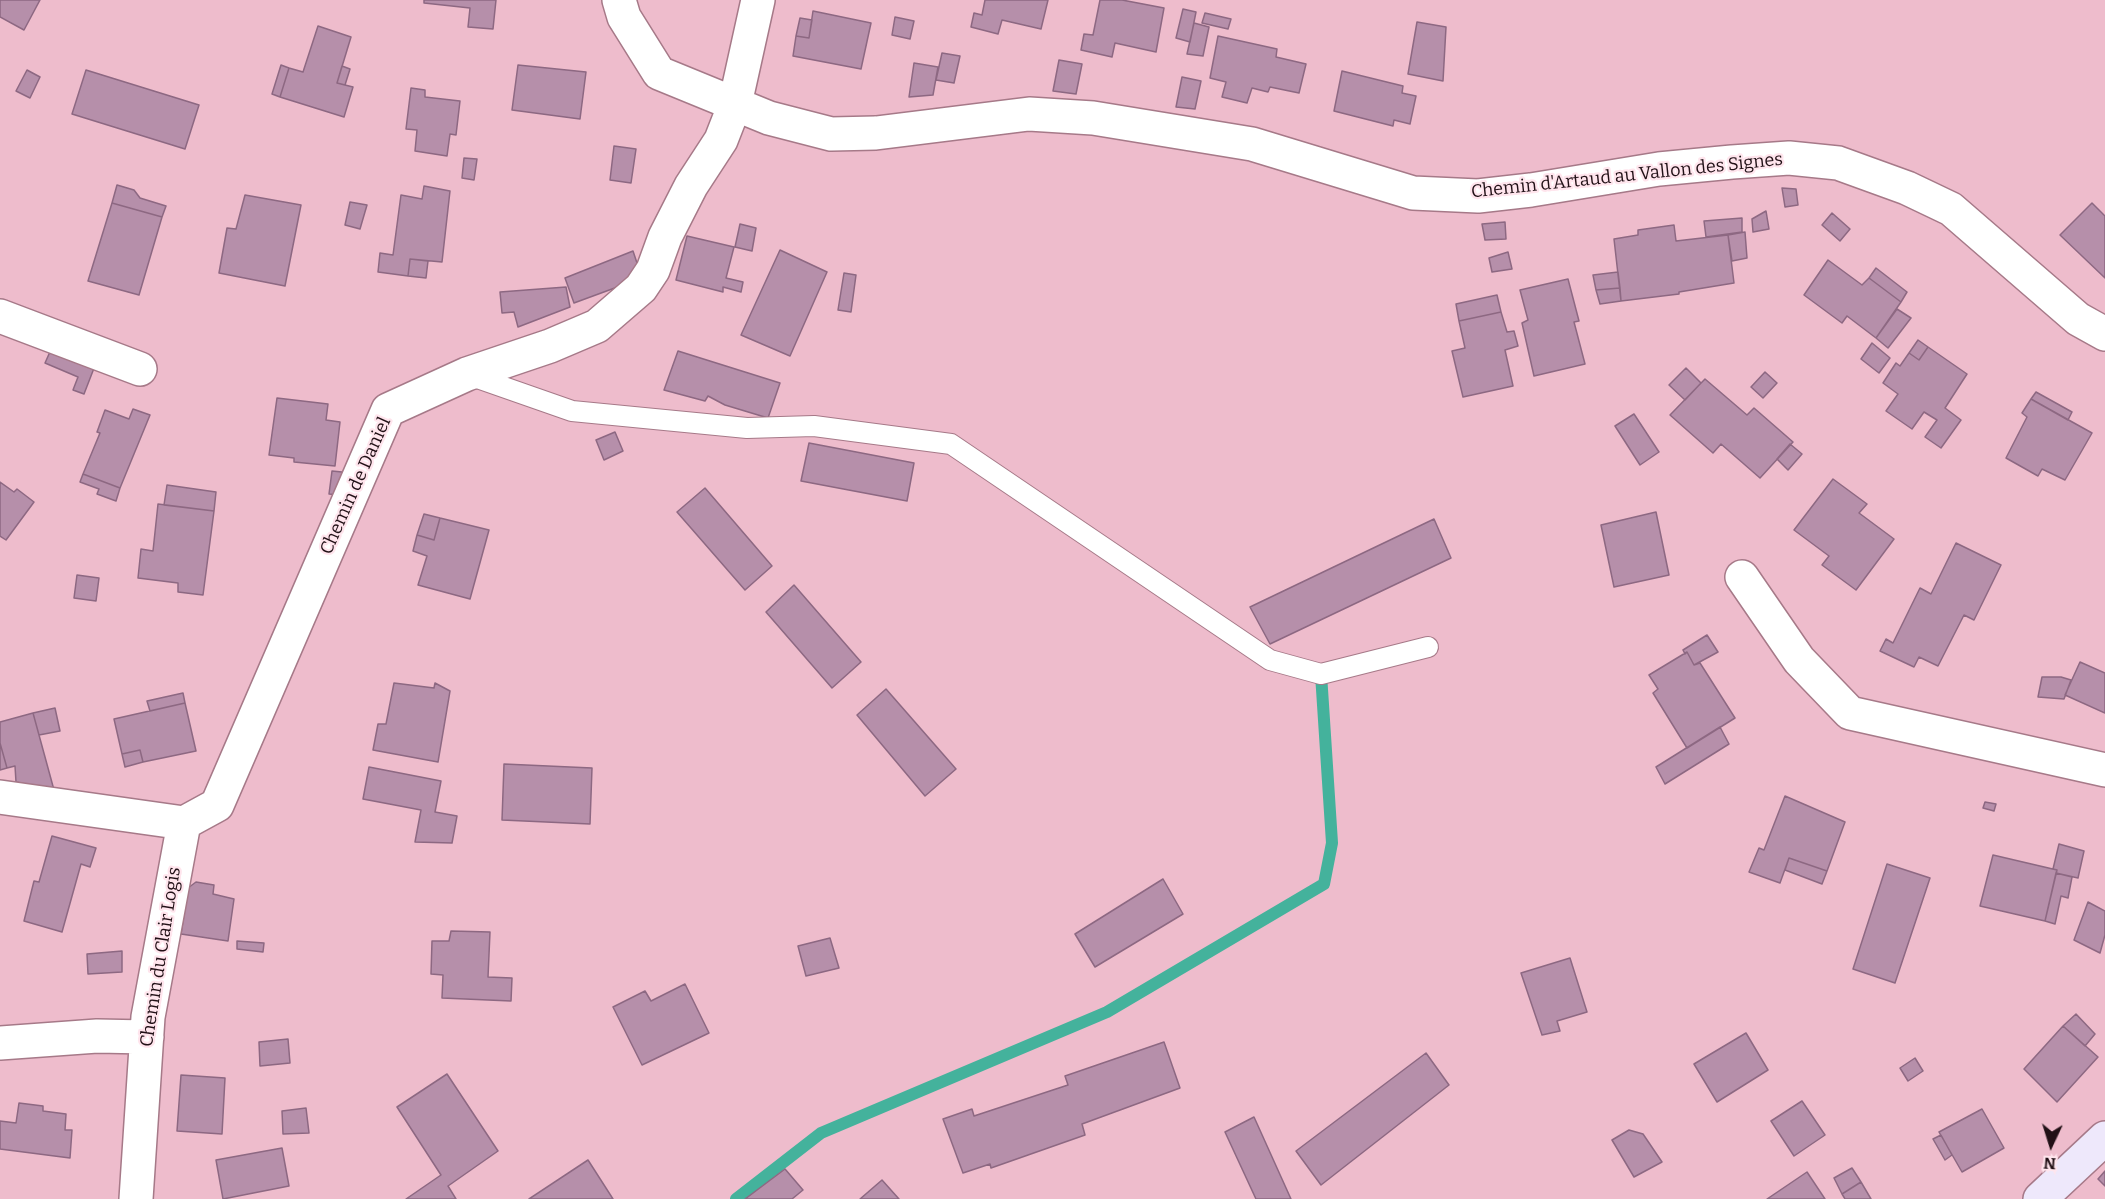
<!DOCTYPE html>
<style>
body{margin:0}
#map{position:relative;width:2105px;height:1199px;overflow:hidden;background:#eebccc;font-family:Bitter,serif}
canvas{display:block}
.north{position:absolute;left:2021px;top:1115px;width:60px;height:60px;-webkit-text-stroke:4px #ffe5ed;paint-order:stroke;rotate:184deg;font-size:16px;font-weight:700;line-height:24px;text-align:center;color:#211016}
.north::after{content:'';display:block;margin:auto;width:21px;height:27px;background:#211016;clip-path:polygon(50% 0,100% 100%,50% 72%,0 100%)}
</style>
<div id="map">
<canvas width="2105" height="1199"></canvas>
<div class="north">N</div>
</div>
<script>
const context = document.querySelector('canvas').getContext('2d');
context.lineJoin = 'round';
function strokePath(path, color, width, dash) {
  context.strokeStyle = color;
  context.lineWidth = width;
  context.lineCap = dash ? 'butt' : 'round';
  context.setLineDash(dash || []);
  context.stroke(path);
}
function paint(path, color) {
  context.fillStyle = color;
  context.fill(path, 'evenodd');
}
function drawText(font, color, halo, rows, align = 'center') {
  context.font = font + ' Bitter,serif';
  context.lineWidth = 4.5;
  context.setLineDash([]);
  context.textBaseline = 'middle';
  context.strokeStyle = halo;
  context.fillStyle = color;
  for (const [text, x, y, turn = 0] of rows) {
    context.save();
    context.translate(x, y);
    context.rotate((+turn || 0) * Math.PI / 180);
    context.textAlign = isNaN(turn) ? turn : align;
    if (halo) context.strokeText(text, 0, 0);
    context.fillText(text, 0, 0);
    context.restore();
  }
}
const stream = new Path2D(`
 M736 1199 821 1133 1107 1012 1324 884 1332 843 1321 674`);
const building = new Path2D(`
 M0 0H40L24 30 0 17Z
 M424 0H496L493 29 468 27 470 8 424 3Z
 M985 0H1048L1041 29 1002 20 998 34 971 27 974 13 982 15Z
 M1100 0H1122L1164 8 1156 52 1115 43 1112 57 1081 50 1084 34 1093 35Z
 M1183 9 1196 12 1190 42 1176 38Z
 M813 11 871 23 861 69 793 56 796 36 809 38Z
 M1205 13 1231 19 1228 29 1202 23Z
 M895 17 914 21 910 39 892 35Z
 M800 18 812 20 809 38 796 36Z
 M1417 22 1446 27 1443 81 1408 74Z
 M1194 23 1209 27 1203 56 1187 54Z
 M318 26 351 37 337 83 353 87 344 117 280 97 289 68 303 72Z
 M1218 36 1277 49 1276 57 1306 64 1299 93 1270 87 1268 92 1252 88 1247 103 1222 97 1226 82 1210 78Z
 M942 53 960 56 954 83 936 80Z
 M1059 60 1082 64 1076 94 1053 91Z
 M914 63 938 67 933 95 909 97Z
 M281 65 289 68 280 97 272 94Z
 M518 65 586 72 580 119 512 110Z
 M342 66 350 69 345 85 337 83Z
 M27 70 40 77 30 98 16 91Z
 M86 70 199 105 185 149 72 114Z
 M1342 71 1403 86 1402 93 1416 96 1410 124 1394 120 1393 126 1334 111Z
 M1182 77 1201 81 1195 109 1176 107Z
 M411 88 425 90V97L460 101 456 135 450 134 447 156 415 151 417 130 406 129Z
 M614 146 636 149 631 183 610 180Z
 M464 158 477 159 474 180 462 178Z
 M117 185 134 190 140 198 166 206 162 217 112 203Z
 M424 186 450 191 442 262 410 259 408 276 378 272 380 253 393 255 401 195 422 199Z
 M1782 188 1796 189 1798 205 1785 207Z
 M245 195 301 205 285 286 219 273 227 228 236 229Z
 M350 202 367 205 360 229 345 225Z
 M112 203 162 217 139 295 88 281Z
 M2092 203 2105 216V278L2060 235Z
 M1766 211 1769 229 1753 232 1752 219Z
 M1832 213 1850 229 1840 241 1822 225Z
 M1742 218V232L1706 237 1704 221Z
 M1505 222 1506 239 1485 240 1482 224Z
 M740 224 756 228 752 251 735 247Z
 M1674 225 1676 241 1728 235 1734 283 1679 292V294L1621 301 1614 239 1638 235V230Z
 M1745 232 1747 258 1732 261 1728 235Z
 M687 236 734 247 726 278 743 282 741 292 723 287V292L676 280Z
 M780 250 827 272 790 356 741 335Z
 M633 251 640 272 629 276 631 282 574 303 565 278Z
 M1508 252 1512 269 1492 272 1489 258Z
 M410 259 428 261 426 278 408 276Z
 M1828 260 1862 285 1869 278 1901 302 1876 338 1847 316 1842 323 1804 295Z
 M1876 268 1907 292 1901 302 1869 278Z
 M1618 272 1620 288 1596 290 1593 275Z
 M844 273 856 275 851 312 838 310Z
 M1568 279 1579 321 1574 322 1585 364 1534 376 1522 323 1528 320 1520 290Z
 M566 287 570 307 518 327 514 312 502 313 500 292Z
 M1620 288 1621 301 1600 304 1596 290Z
 M1497 295 1501 312 1459 321 1456 304Z
 M1897 309 1911 318 1888 348 1876 338Z
 M1501 312 1507 332 1514 331 1518 346 1505 350 1513 386 1463 397 1452 351 1465 348 1459 321Z
 M1918 340 1928 347 1919 360 1909 353Z
 M1872 343 1890 358 1879 373 1861 359Z
 M53 345 96 363 84 394 73 390 78 377 45 363Z
 M1928 347 1967 374 1945 408 1961 420 1941 448 1925 437 1937 420 1924 412 1912 429 1886 411 1898 394 1883 383 1896 363 1900 366 1909 353 1919 360Z
 M678 351 780 383 768 418 725 405 708 396 705 401 664 390Z
 M1686 368 1701 383 1685 400 1669 385Z
 M1765 372 1777 383 1763 398 1751 387Z
 M1705 379 1747 415 1754 408 1793 442 1760 478 1721 444 1713 453 1670 415Z
 M2036 392 2072 412 2068 420 2031 399Z
 M277 398 328 404 326 420 340 422 335 466 294 462V458L269 455Z
 M2031 399 2092 433 2065 480 2042 469 2038 476 2006 458 2027 417 2022 413Z
 M133 409 150 415 120 488 83 474 100 433 97 432 105 410 129 419Z
 M1634 414 1659 452 1640 465 1615 426Z
 M615 432 623 451 604 460 596 440Z
 M809 443 914 463 907 501 801 481Z
 M1790 444 1802 454 1788 470 1777 459Z
 M332 471 342 472 340 495 329 494Z
 M83 474 120 488 116 501 97 494 99 489 80 482Z
 M1833 479 1867 504 1859 513 1894 539 1856 590 1822 565 1829 556 1794 530Z
 M0 482 14 492 17 489 34 502 6 540 0 536Z
 M167 485 216 492 214 511 164 505Z
 M705 488 772 566 745 590 677 512Z
 M158 504 214 511 203 595 178 592V583L138 578 141 549 153 551Z
 M1656 512 1669 575 1614 587 1601 525Z
 M424 514 440 518 434 540 417 535Z
 M440 518 489 530 470 599 418 585 427 556 413 551 417 535 434 540Z
 M1434 519 1451 558 1270 644 1250 607Z
 M1956 543 2001 565 1974 620 1964 615 1938 666 1919 657 1914 667 1880 651 1886 639 1893 643 1920 588 1931 594Z
 M77 575 99 578 96 601 74 598Z
 M794 585 861 662 832 688 766 612Z
 M1707 635 1718 652 1694 665 1687 652 1685 654 1683 650Z
 M1687 652 1694 665 1700 663 1735 718 1687 748 1653 693 1658 689 1649 675Z
 M2080 662 2105 673V713L2065 695Z
 M2042 677H2061L2071 680 2064 699 2038 697Z
 M394 683 434 688 435 683 450 691 438 762 373 750 378 724H386Z
 M886 689 956 769 925 796 857 715Z
 M183 693 185 703 150 711 147 701Z
 M185 703 196 751 143 762 140 750 122 754 114 719Z
 M55 708 60 731 39 735 33 713Z
 M33 713 54 790 16 782 15 766 7 768 0 743V722Z
 M1720 727 1729 744 1665 784 1656 767Z
 M0 743 7 768 0 770Z
 M140 750 143 762 125 767 122 754Z
 M504 764 592 768 590 824 502 820Z
 M369 767 441 781 435 812 457 816 452 843 415 842 421 810 363 799Z
 M1785 796 1845 822 1827 871 1789 858 1780 883 1749 872 1759 848 1764 850Z
 M1985 802 1996 804 1994 811 1983 808Z
 M52 836 96 848 90 867 81 864 62 932 24 921 34 881 39 882Z
 M2059 844 2084 851 2078 878 2056 873 2057 870 2053 869Z
 M1993 855 2057 870 2045 921 1980 906Z
 M1789 858 1827 871 1822 884 1785 870Z
 M1887 864 1930 878 1895 983 1853 969Z
 M2056 873 2072 877 2068 898 2061 896 2055 924 2045 921Z
 M1163 879 1183 914 1095 967 1075 934Z
 M196 882 214 885 213 894 234 899 228 941 181 934 188 888Z
 M2088 902 2105 911V935L2100 953 2074 940Z
 M451 931 490 932 488 977 512 978 511 1001 442 998 443 975 431 974 432 941H449Z
 M830 938 839 968 806 976 798 946Z
 M237 941 264 943 263 952 237 949Z
 M122 951V972L88 974 87 954Z
 M1570 958 1587 1012 1557 1021 1560 1031 1542 1035 1521 973Z
 M685 984 709 1033 642 1065 613 1007 645 991 651 1001Z
 M2076 1014 2095 1034 2085 1046 2063 1026Z
 M2063 1026 2098 1057 2057 1102 2024 1069Z
 M1746 1033 1768 1070 1717 1102 1694 1064Z
 M288 1039 290 1063 260 1066 259 1042Z
 M1164 1042 1180 1088 1082 1124 1085 1135 991 1168 990 1164 963 1173 943 1119 972 1109 974 1116 1068 1085 1065 1076Z
 M1426 1053 1449 1085 1321 1185 1296 1151Z
 M1915 1058 1923 1071 1908 1081 1900 1068Z
 M447 1074 498 1151 448 1186 456 1199H406L441 1175 397 1107Z
 M181 1075 225 1078 222 1134 177 1131Z
 M1802 1101 1825 1135 1794 1156 1771 1121Z
 M19 1103 43 1106V1111L66 1114 65 1130H72L70 1158 0 1149V1121L16 1123Z
 M306 1108 309 1133 283 1134 282 1111Z
 M1982 1109 2004 1148 1962 1172 1939 1132Z
 M1254 1117 1291 1199H1256L1225 1132Z
 M1629 1130 1643 1134 1662 1162 1634 1177 1612 1140Z
 M1941 1135 1952 1155 1945 1160 1933 1139Z
 M282 1148 289 1186 223 1199 216 1160Z
 M588 1160 613 1199H529Z
 M1852 1168 1861 1182 1842 1194 1834 1178Z
 M785 1169 803 1190 792 1199H745Z
 M2105 1171V1186L2098 1179Z
 M1807 1172 1825 1199H1767Z
 M882 1180 899 1199H860Z
 M1861 1182 1871 1199H1845L1842 1194Z`);
const lane = new Path2D(`
 M469 375 572 411 747 428 814 426 951 444 1270 660 1321 674 1428 647`);
const street = new Path2D(`
 M619 0 624 17 659 73 769 118 831 134 876 133 1029 114 1093 118 1252 144 1413 193 1478 196 1531 190 1659 169 1732 162 1789 158 1838 163 1907 188 1951 209 2078 319 2105 334
 M0 316 140 369
 M1742 577 1799 660 1850 713 2105 770
 M0 797 184 823 217 805 388 410 467 374 550 346 597 326 641 288 653 270 665 237 691 186 721 140 735 104 758 0
 M0 1043 97 1036 147 1037
 M136 1199 148 1017 184 823`);
const secondary = new Path2D(`
 M2040 1199 2105 1138`);
const streetNames = [
 ["Chemin d'Artaud au Vallon des Signes",1627,176,-6],
 ["Chemin de Daniel",356,486,-66],
 ["Chemin du Clair Logis",161,957,-81]
];
strokePath(stream, '#44b29c', 12);
paint(building, '#b68faa');
strokePath(building, '#8d6882', 1.5);
strokePath(lane, '#a67988', 22);
strokePath(street, '#a67988', 36);
strokePath(secondary, '#a67988', 36);
strokePath(lane, '#fff', 20);
strokePath(street, '#fff', 33);
strokePath(secondary, '#eee8fb', 33);
drawText('18px', '#211016', '#ffe5ed', streetNames);
</script>
